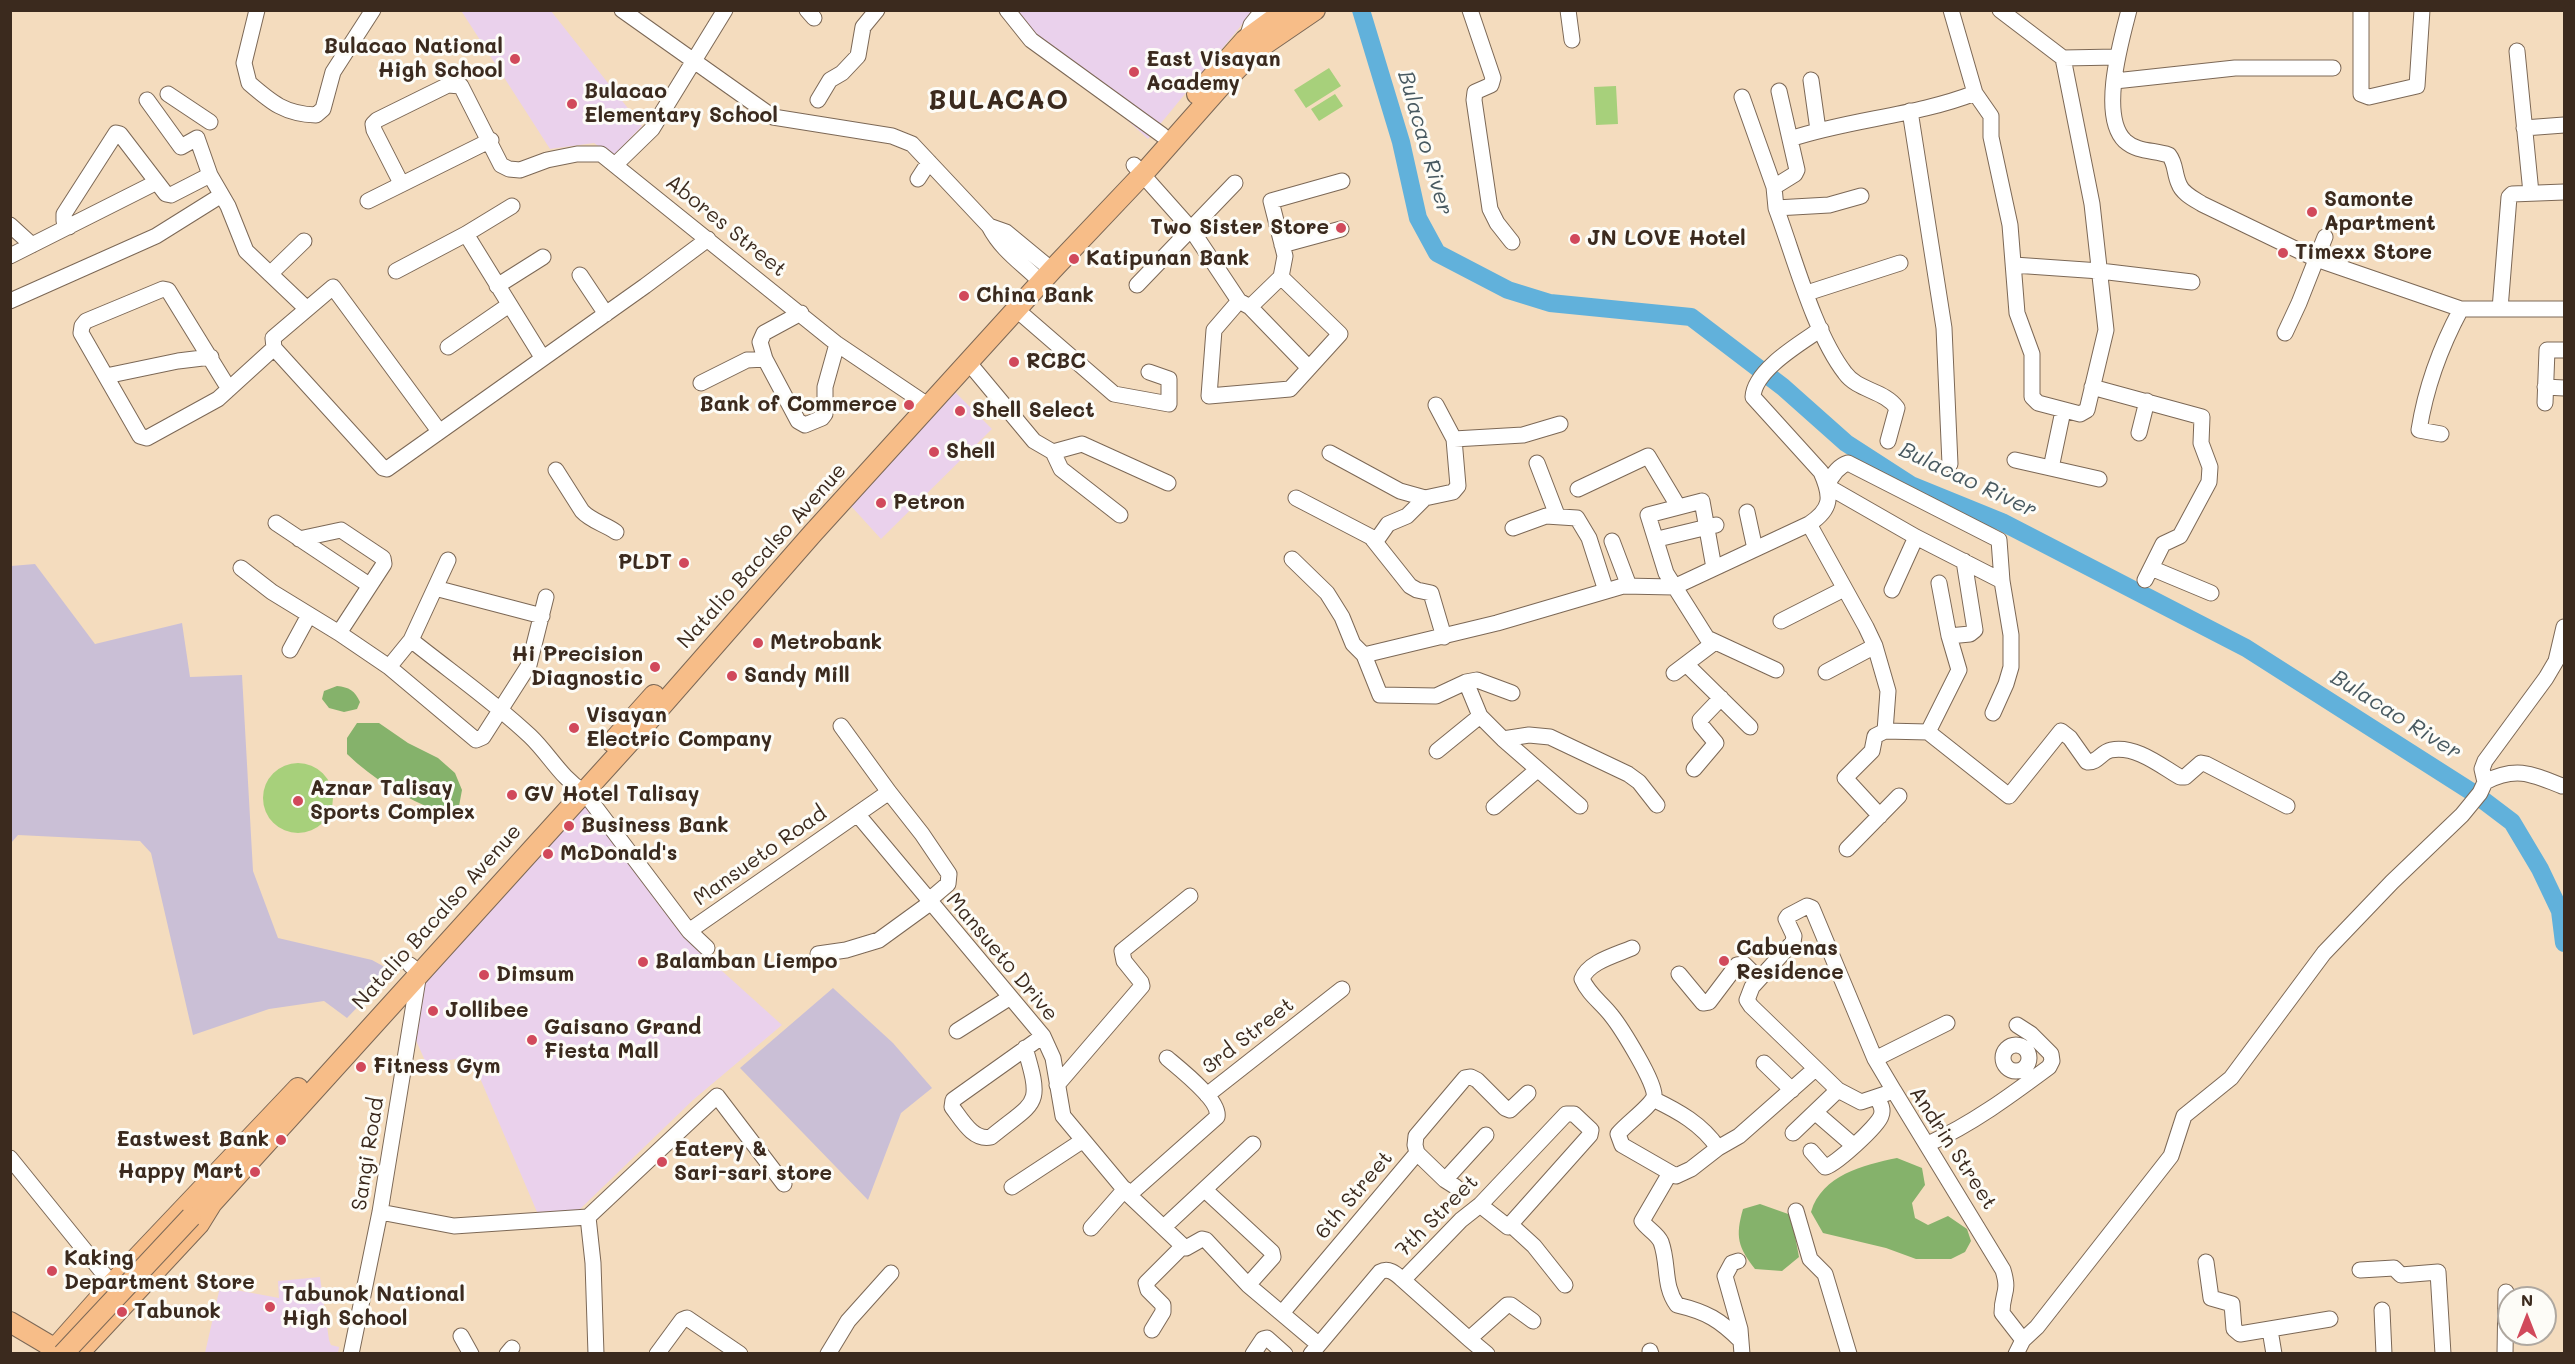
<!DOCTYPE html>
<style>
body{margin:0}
#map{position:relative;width:2575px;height:1364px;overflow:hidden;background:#f4dcbe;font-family:Mali,sans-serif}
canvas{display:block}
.frame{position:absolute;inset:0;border:12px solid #3b2a1e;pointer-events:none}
.north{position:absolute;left:2497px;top:1286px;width:60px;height:60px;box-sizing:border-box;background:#fdfcf7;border:2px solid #afa8a0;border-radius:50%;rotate:0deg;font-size:16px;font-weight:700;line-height:24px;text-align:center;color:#3b2a1e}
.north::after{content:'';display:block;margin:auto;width:21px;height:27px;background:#d1495b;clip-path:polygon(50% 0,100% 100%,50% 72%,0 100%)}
</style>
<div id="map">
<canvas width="2575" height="1364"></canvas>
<div class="frame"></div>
<div class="north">N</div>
</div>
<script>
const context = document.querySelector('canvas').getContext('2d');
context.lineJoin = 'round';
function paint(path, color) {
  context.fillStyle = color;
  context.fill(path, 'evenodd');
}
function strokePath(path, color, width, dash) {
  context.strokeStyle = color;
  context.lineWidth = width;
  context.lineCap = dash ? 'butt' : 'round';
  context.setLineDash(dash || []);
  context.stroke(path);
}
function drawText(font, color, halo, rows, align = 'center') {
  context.font = font + ' Mali,sans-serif';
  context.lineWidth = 6;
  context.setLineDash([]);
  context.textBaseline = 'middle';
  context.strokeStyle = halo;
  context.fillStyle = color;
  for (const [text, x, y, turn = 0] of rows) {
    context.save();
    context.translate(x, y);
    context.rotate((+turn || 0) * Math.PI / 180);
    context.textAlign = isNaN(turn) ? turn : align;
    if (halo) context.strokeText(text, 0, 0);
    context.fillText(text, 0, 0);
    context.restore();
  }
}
const built = new Path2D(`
 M465 10 551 11 642 126 613 156 594 143 550 149 462 12Z
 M1007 11H1253L1148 139Z
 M955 392 992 429 881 539 851 506Z
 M582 798 682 935 782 1025 693 1100 578 1211 537 1212 471 1057 426 1063 411 1029 424 973Z
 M320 1277 329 1340 331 1345 339 1347 338 1353H205L220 1287 279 1298 278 1281Z`);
const industrial = new Path2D(`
 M35 564 95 644 182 623 190 677 242 675 253 871 278 938 372 960 392 971 347 1018 324 1001 269 1009 193 1035 151 853 140 841 18 835 11 843V566Z
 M833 988 893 1043 932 1088 901 1113 868 1200 740 1068Z`);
const green = new Path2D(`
 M1329 68 1341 86 1306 108 1294 90Z
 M1616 86 1618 124 1596 125 1594 87Z
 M1335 94 1343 106 1319 121 1311 109Z
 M263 798a35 35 0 1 1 70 0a35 35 0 1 1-70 0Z`);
const forest = new Path2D(`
 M337 686C349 687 355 691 360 702L357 709 344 712 329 708 322 699 324 691Z
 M357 723H379L408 743 438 758 455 773 462 790 459 806 440 812C406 799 373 779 347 754V738Z
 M1897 1158 1922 1168 1925 1185 1912 1203 1915 1218 1928 1225 1948 1216 1967 1229 1971 1241 1965 1252 1951 1259H1916L1886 1248 1823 1233 1811 1212C1822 1175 1863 1165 1897 1158Z
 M1760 1204 1791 1215 1799 1257 1782 1271 1755 1269C1738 1247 1735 1237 1743 1209Z`);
const river = new Path2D(`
 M1361 10 1401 142 1418 218 1437 253 1508 290 1550 303 1691 317 1783 387 1846 443 1911 485 2002 522 2246 648 2475 794 2512 822 2540 869 2560 911 2564 943`);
const minor = new Path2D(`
 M257 10 244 63 249 83C272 103 285 114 316 115L323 109 333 72 373 10
 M622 10 773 117 892 136 912 144 989 226C1002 251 1022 263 1041 282
 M807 10 814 18
 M1007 10 1031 40 1162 135
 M1470 10 1493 78 1491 85 1475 92 1474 100 1490 209 1497 223 1512 242
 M1568 10 1572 40
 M1951 10 1975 93 1991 116V137L2010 225 2017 313 2032 354V397L2038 403 2080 414 2087 410 2106 330 2092 204 2063 58
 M2000 10 2063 58 2117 57
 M2129 10C2121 41 2099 116 2125 141 2137 152 2154 150 2169 155 2176 164 2174 173 2179 184 2182 193 2194 199 2202 204L2316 259 2461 309H2564
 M2361 10V94L2369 97 2417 86 2422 10
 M1246 41 1251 25 1263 10
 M2517 51 2531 193
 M1811 80 1818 130
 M2115 81 2235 68H2333
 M168 94 210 122
 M1742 97 1774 187 1776 208C1794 256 1814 333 1845 373 1858 391 1884 390 1897 408L1888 441
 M147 100 181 147 197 138 210 175 228 206 246 251 307 309
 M818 100 830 80 842 73 858 56 863 27 877 10
 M1910 111 1944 328 1950 464
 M2524 128 2564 125
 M1790 139C1850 119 1916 116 1975 93
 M616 164 652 129 725 10
 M1134 165 1191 229 1239 301 1250 307 1309 368
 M918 179 929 162
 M401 183 374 130 373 124 377 120 448 85 461 86 501 165 509 169 520 170 547 160 577 154H601L837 344 929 406
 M1774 187 1795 174 1797 170 1779 91
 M368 201 491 140
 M1776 208 1829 205 1861 196
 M10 225 32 245
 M989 226 1006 232 1052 270
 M69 227 64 221V214L116 133 120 134 166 194 171 195 210 175
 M466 234 542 357
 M1282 245 1341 229
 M10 256 155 183
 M2014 265 2100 271 2192 282
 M396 271 466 234 512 206
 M270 274 304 241
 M580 275 606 314
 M1137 285 1235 183
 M497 286 543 257
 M1807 293 1900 263
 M10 301 156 236 220 196
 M1239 301 1214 330 1209 396 1290 389 1340 334 1281 277
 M1250 307 1281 277 1285 256 1271 201 1342 181
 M2500 309 2509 197 2512 194 2564 192
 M1017 310 1114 394 1169 404V379L1149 372
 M801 313 764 333 760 342 765 359 798 421 805 425 822 418 825 414V387L837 344
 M2285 333 2299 303 2325 237
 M448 347 509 305
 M969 363 1034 441 1053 452 1082 444 1168 483
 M106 376 178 361 211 357
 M701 383 747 360 765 359
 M2092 387 2202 417 2201 443 2210 467 2209 482 2180 536 2163 544 2145 580
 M2545 387 2564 388
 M229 389 168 290 163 289 86 321 82 326 81 333 140 436 147 438 218 399 274 348
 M2545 403 2547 350H2564
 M439 431 333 287 273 338 274 348 383 468 387 469 645 286 708 239
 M2139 433 2147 401
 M2441 434 2419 430C2426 386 2440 348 2461 309
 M1454 439 1523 435 1560 424
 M1053 452 1061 469 1120 515
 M1330 453 1400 491 1425 498
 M2015 460 2099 479
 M1537 463 1557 515
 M2051 468 2063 411
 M556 470 582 511C591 521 605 524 616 532
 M1578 489 1648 456 1678 506
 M1296 498 1371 537 1410 586 1417 590 1431 593 1444 637
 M1747 512 1755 549
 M276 523 369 585
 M1809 524 1866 627 1875 646 1888 691 1885 731 1875 736 1872 751 1845 778 1880 816
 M1513 528 1546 516 1577 518 1589 538 1606 591
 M1662 538 1716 525
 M299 539 341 530 383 558 384 564 339 633
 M1376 541 1388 524 1407 516 1425 498 1453 492 1458 486 1454 439 1436 405
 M1612 541 1629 586
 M1292 559 1327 593 1342 617 1353 644 1364 655 1380 695 1436 696 1466 682 1477 680 1512 693
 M241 568 272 592 339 633 389 667 476 740 483 737 529 665 546 597
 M1714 568 1702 501 1648 515 1666 573 1707 638 1776 670
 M2151 568 2211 593
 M435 588 542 616
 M1892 590 1916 537
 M1781 621 1844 589
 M1949 636 1970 634 1975 630 1964 561
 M411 640C451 672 493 701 530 736 549 754 561 778 584 792L689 931 707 948
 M290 650 309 615
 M1364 655 1497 623 1623 586 1674 587 1809 524C1832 509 1832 497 1821 472L1753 397C1754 370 1801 343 1821 329
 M1687 665 1750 727
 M389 667 411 640 448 560
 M1826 672 1875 646
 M1674 673 1715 642
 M1466 682 1480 716 1503 739 1529 735 1550 737 1628 774 1639 782 1657 805
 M1993 713 2006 684 2011 667V635L2002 581 1999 540 1848 463C1838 466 1831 477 1827 486L1916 537 2002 581
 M841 726 889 792 922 834 949 874 948 884 928 901
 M1885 731 1928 732 2009 796 2061 731 2070 738 2087 762C2098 763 2101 752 2111 750 2136 745 2161 766 2180 777H2185L2201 763 2206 764 2287 806
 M1928 732 1959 670 1949 636 1939 583
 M1503 739 1580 806
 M1437 751 1480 716
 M1694 769 1716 743 1701 725 1700 720 1721 698
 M2485 782 2482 769 2485 761 2546 678 2556 661 2564 627
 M1494 807 1537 770
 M858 815 1043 1036 1053 1058 1063 1116 1129 1195 1183 1246 1186 1248 1202 1239 1206 1240 1248 1285 1318 1344
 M1847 849 1899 796
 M689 931 889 792
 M1632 948C1616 955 1588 962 1582 979 1589 995 1601 1002 1611 1015 1620 1026 1658 1086 1654 1097 1650 1107 1627 1123 1618 1134L1622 1145 1676 1176 1691 1169 1718 1148C1702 1124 1678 1111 1653 1099
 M818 954 846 950 879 940 930 903
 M1679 974 1703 1003 1709 1002 1737 965 1744 964 1759 979
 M957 1031 1009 998
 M2003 1058a13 13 0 1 1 26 0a13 13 0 1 1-26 0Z
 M1025 1048C1043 1108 1036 1100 991 1137 973 1141 962 1120 952 1107L953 1100 1043 1036
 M1875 1059 1947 1023
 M1764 1063 1792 1090
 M1057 1085 1142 986 1141 982 1124 961 1122 951 1190 896
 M1894 1091 1875 1059 1812 908 1807 906 1788 916 1786 919 1794 936 1793 942 1752 987 1747 1000 1751 1006 1838 1090 1861 1102 1894 1091 2003 1270C2010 1293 2002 1292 2002 1313L2023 1340
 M1207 1095 1342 989
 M1816 1113 1853 1145
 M1793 1133 1838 1090
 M1928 1144C1972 1124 2010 1096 2049 1067L2052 1061 2051 1054 2031 1034 2017 1025
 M1718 1148 1739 1136 1815 1069
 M1811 1151 1825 1167C1834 1166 1878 1126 1881 1116 1884 1109 1880 1103 1877 1098
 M1417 1153 1415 1145 1416 1136 1465 1078 1471 1077 1477 1080 1505 1108 1510 1110 1528 1093
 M1417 1153 1445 1180 1456 1187
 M10 1158 112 1284
 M1670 1173 1642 1221C1647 1229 1657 1233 1661 1242 1669 1264 1663 1286 1677 1305 1707 1312 1720 1320 1741 1341
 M1445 1180 1486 1135
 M1012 1187 1082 1141
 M1205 1190 1272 1252 1273 1257 1248 1285
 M1129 1195 1217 1117C1221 1101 1180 1069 1167 1058
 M1796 1211 1810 1259 1825 1274 1849 1354
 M380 1212 454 1226 588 1217 717 1096 784 1184
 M588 1217 593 1263 596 1354
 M1511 1225 1534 1246 1565 1285
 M1164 1227 1253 1144
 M1091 1228 1125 1189
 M1738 1261 1732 1263 1725 1276 1740 1329 1742 1354
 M2206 1262 2211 1298 2232 1304 2234 1329 2240 1334 2330 1319
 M2360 1270 2394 1268 2401 1275 2438 1272 2443 1354
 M1403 1280 1461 1220 1480 1205 1566 1114H1574L1591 1130 1590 1135 1508 1227 1480 1205
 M2382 1310 2384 1354
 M1282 1313 1417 1153
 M1152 1330 1163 1312V1305L1148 1290 1146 1283 1183 1246
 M2270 1330 2274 1354
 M461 1336 471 1354
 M1469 1339 1487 1354
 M1650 1351 1651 1354
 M351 1354 380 1212 419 973 410 965
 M507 1354 512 1348
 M657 1354 682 1320 687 1318 740 1354
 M828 1354 848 1321 891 1273
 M1253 1354 1263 1339 1267 1338 1285 1354
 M1311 1354 1380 1272C1389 1267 1396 1274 1403 1280L1469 1339 1507 1305H1511L1533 1321
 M2016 1354 2023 1340 2037 1327 2171 1156 2184 1116 2231 1078 2324 953 2392 882 2462 815 2480 793 2485 782C2516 766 2532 774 2562 786
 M2505 1354 2506 1292`);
const major = new Path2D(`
 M1197 94 1245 40 1286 10
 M612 742 654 695
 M10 1322 64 1354
 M50 1354 112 1284 298 1088
 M78 1354 199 1224 212 1203 644 726 813 533 1052 270 1143 174 1227 79 1255 51 1315 10`);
const majorBridge = new Path2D(`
 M63 1354 191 1217`);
const markers = [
 [515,59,6,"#d1495b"],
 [1134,72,6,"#d1495b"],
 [572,104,6,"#d1495b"],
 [2312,212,6,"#d1495b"],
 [1341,228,6,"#d1495b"],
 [1575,239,6,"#d1495b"],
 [2283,253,6,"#d1495b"],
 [1074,259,6,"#d1495b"],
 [964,296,6,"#d1495b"],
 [1014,362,6,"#d1495b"],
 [909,405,6,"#d1495b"],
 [960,411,6,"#d1495b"],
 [934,452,6,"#d1495b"],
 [881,503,6,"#d1495b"],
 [684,563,6,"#d1495b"],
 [758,643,6,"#d1495b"],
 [655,667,6,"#d1495b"],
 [732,676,6,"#d1495b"],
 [574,728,6,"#d1495b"],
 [512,795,6,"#d1495b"],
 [298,801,6,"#d1495b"],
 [569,826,6,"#d1495b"],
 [548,854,6,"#d1495b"],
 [1724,961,6,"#d1495b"],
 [643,962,6,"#d1495b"],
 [484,975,6,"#d1495b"],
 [433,1011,6,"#d1495b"],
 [532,1040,6,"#d1495b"],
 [361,1067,6,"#d1495b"],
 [281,1140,6,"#d1495b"],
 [662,1162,6,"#d1495b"],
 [255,1172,6,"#d1495b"],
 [52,1271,6,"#d1495b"],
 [270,1307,6,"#d1495b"],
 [122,1312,6,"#d1495b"]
];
const poiNames = [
 ["Bulacao National",503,47,"right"],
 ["High School",503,71,"right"],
 ["East Visayan",1146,60],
 ["Academy",1146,84],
 ["Bulacao",584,92],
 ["Elementary School",584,116],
 ["Samonte",2324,200],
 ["Apartment",2324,224],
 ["Two Sister Store",1329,228,"right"],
 ["JN LOVE Hotel",1587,239],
 ["Timexx Store",2295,253],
 ["Katipunan Bank",1086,259],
 ["China Bank",976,296],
 ["RCBC",1026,362],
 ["Bank of Commerce",897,405,"right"],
 ["Shell Select",972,411],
 ["Shell",946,452],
 ["Petron",893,503],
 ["PLDT",672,563,"right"],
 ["Metrobank",770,643],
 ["Hi Precision",643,655,"right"],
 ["Diagnostic",643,679,"right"],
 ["Sandy Mill",744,676],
 ["Visayan",586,716],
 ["Electric Company",586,740],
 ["Aznar Talisay",310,789],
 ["Sports Complex",310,813],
 ["GV Hotel Talisay",524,795],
 ["Business Bank",581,826],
 ["McDonald's",560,854],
 ["Cabuenas",1736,949],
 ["Residence",1736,973],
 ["Balamban Liempo",655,962],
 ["Dimsum",496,975],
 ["Jollibee",445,1011],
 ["Gaisano Grand",544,1028],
 ["Fiesta Mall",544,1052],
 ["Fitness Gym",373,1067],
 ["Eastwest Bank",269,1140,"right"],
 ["Eatery &",674,1150],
 ["Sari-sari store",674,1174],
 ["Happy Mart",243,1172,"right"],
 ["Kaking",64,1259],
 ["Department Store",64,1283],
 ["Tabunok National",282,1295],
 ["High School",282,1319],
 ["Tabunok",134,1312]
];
const streetNames = [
 ["Abores Street",726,226,39],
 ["Natalio Bacalso Avenue",762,556,-48],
 ["Mansueto Road",760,856,-35],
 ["Natalio Bacalso Avenue",437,917,-48],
 ["Mansueto Drive",1002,957,50],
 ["3rd Street",1248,1036,-38],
 ["Andrin Street",1953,1148,57],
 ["Sangi Road",368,1154,-81],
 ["6th Street",1354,1195,-50],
 ["7th Street",1437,1216,-45]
];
const waterNames = [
 ["Bulacao River",1425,143,74],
 ["Bulacao River",1968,480,25],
 ["Bulacao River",2396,715,32]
];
const districtNames = [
 ["BULACAO",999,101]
];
paint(built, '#ead1ec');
paint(industrial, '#cabfd6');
paint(green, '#a7d07b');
paint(forest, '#85b26b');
strokePath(river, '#61b1db', 18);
strokePath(minor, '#7c6856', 17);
strokePath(major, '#7c6856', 22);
strokePath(minor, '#fff', 15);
strokePath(major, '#f7bd88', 20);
strokePath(majorBridge, '#7c6856', 22, []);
strokePath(majorBridge, '#f7bd88', 20);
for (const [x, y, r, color] of markers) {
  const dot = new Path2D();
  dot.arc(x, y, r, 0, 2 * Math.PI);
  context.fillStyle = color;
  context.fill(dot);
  strokePath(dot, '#fdfcf7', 2);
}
drawText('bold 21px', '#3b2a1e', '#fdfcf7', poiNames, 'left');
drawText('21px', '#3b2a1e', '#fdfcf7', streetNames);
drawText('italic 22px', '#485960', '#fdfcf7', waterNames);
context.letterSpacing = '1.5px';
drawText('bold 27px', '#3b2a1e', '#fdfcf7', districtNames);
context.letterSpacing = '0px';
</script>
